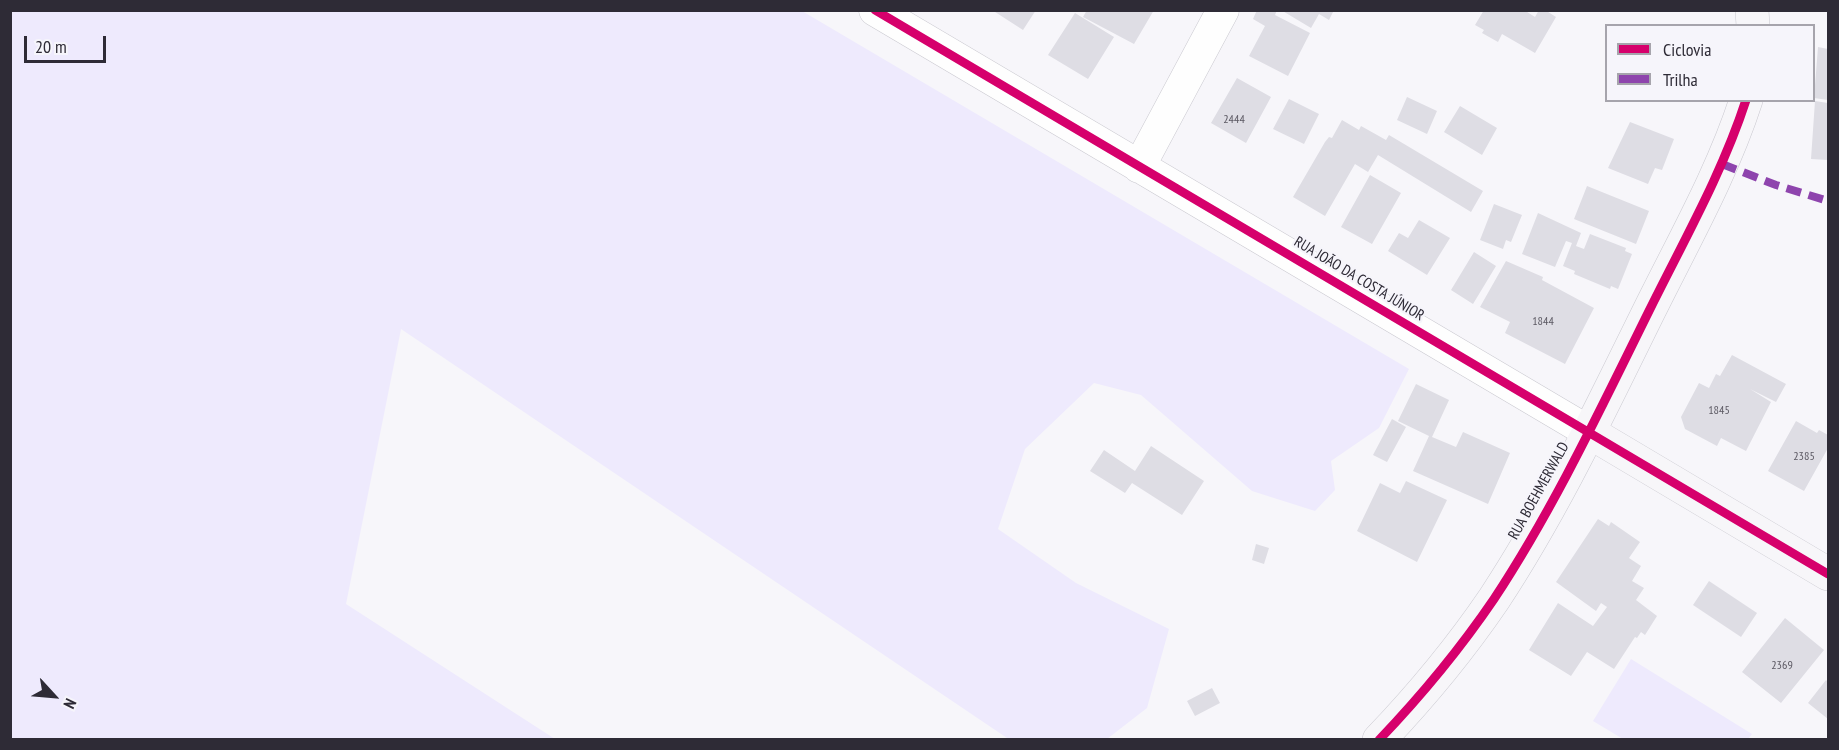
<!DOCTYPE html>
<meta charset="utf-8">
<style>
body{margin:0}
#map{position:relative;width:1839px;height:750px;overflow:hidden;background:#f7f6fa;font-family:"PT Sans Narrow",sans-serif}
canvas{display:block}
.frame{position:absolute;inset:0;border:12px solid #2e2b36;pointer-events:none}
.legend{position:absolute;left:1605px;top:24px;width:210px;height:78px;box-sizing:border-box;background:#f6f5fb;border:2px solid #a6a4ac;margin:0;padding:8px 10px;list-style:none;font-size:18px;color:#2e2b36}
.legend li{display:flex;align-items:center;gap:12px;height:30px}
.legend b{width:30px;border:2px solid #a6a4ac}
.north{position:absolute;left:24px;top:666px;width:60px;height:60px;-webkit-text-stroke:4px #f6f5fb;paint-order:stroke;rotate:116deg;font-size:16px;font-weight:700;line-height:24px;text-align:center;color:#2e2b36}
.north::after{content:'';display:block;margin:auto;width:21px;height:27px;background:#2e2b36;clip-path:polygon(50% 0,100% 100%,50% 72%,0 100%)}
.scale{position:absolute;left:24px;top:36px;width:82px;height:27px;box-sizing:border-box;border:3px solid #2e2b36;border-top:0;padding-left:8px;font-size:18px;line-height:21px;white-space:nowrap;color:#2e2b36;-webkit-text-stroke:4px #f6f5fb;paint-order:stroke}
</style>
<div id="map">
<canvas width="1839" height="750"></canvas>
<div class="frame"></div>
<ul class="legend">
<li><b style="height:8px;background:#d6006c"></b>Ciclovia</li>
<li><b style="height:8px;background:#8e44ad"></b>Trilha</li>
</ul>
<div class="north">N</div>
<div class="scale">20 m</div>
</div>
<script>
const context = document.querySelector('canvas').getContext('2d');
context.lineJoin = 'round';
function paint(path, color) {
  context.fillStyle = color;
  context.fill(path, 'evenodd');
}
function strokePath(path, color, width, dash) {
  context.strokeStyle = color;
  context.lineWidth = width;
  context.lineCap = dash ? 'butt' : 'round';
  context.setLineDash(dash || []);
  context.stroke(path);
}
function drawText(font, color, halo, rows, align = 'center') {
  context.font = font + ' "PT Sans Narrow",sans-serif';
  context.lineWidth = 4.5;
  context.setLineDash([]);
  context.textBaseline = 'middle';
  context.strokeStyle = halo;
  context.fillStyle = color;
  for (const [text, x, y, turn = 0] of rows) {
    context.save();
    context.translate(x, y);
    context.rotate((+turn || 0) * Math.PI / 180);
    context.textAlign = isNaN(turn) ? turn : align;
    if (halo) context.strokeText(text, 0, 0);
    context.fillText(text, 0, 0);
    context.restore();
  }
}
const green = new Path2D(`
 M10 11H802L1409 369 1379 428 1331 461 1335 490 1315 511 1252 491 1141 395 1094 383 1025 449 998 529 1076 583 1169 629 1147 708 1107 739 1010 740 401 329 346 604 555 739H11Z
 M1631 659 1752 734 1748 739H1623L1593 721Z`);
const building = new Path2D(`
 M992 10H1036L1023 30Z
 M1087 10H1154L1134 44 1083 17Z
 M1257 10H1277L1275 15 1310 33 1288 76 1249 56 1265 26 1253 19Z
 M1281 10H1334L1329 20 1319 14 1311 28Z
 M1484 10H1524L1535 17 1539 10H1545L1556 17 1535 53 1502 34 1498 42 1482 33 1484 30 1475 25Z
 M1075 13 1114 37 1088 79 1048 55Z
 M1818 47 1828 49V100L1814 98Z
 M1237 78 1271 97 1246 143 1211 123Z
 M1407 97 1437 111 1427 134 1397 120Z
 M1289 99 1319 114 1304 144 1273 129Z
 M1815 101 1828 103V160L1811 159Z
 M1460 106 1497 128 1482 155 1444 132Z
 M1342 120 1359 130 1361 126 1386 140 1389 135 1483 191 1471 212 1378 155 1368 172 1355 164 1325 216 1293 197 1325 142 1329 137 1332 138Z
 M1630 122 1674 139 1662 170 1655 168 1648 184 1608 168Z
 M1370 175 1401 193 1372 244 1341 227Z
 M1587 186 1649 211 1636 244 1574 219Z
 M1494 204 1522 215 1511 242 1506 240 1503 249 1480 240Z
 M1538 213 1581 233 1576 246 1584 249 1590 234 1626 248 1625 251 1632 254 1618 289 1611 286 1610 289 1574 274 1575 271 1563 266 1572 243 1566 241 1555 267 1522 254Z
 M1419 220 1450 238 1427 275 1388 251 1399 233 1408 238Z
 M1474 252 1496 266 1473 304 1451 290Z
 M1506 261 1543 277 1542 280 1594 308 1565 364 1505 333 1510 322 1480 307Z
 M1732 355 1786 384 1776 402 1750 389 1771 402 1746 451 1721 438 1717 446 1685 429 1681 417 1699 383 1709 388 1716 374 1720 376Z
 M1416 384 1449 400 1432 437 1456 447 1463 432 1510 453 1488 504 1413 471 1429 436 1398 421Z
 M1392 419 1406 427 1387 462 1373 455Z
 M1796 421 1817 433 1819 430 1828 435V448L1804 491 1768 471Z
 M1151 446 1204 481 1182 515 1132 483 1125 493 1090 471 1104 450 1135 471Z
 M1406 481 1447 500 1417 562 1357 531 1380 483 1400 493Z
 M1598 519 1609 526 1611 522 1640 542 1629 558 1641 566 1632 581 1644 588 1636 600 1657 616 1645 635 1641 632 1637 638 1635 637 1614 669 1587 652 1571 676 1529 650 1558 603 1593 626 1607 607 1601 603 1596 611 1556 582Z
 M1256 544 1269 548 1264 564 1252 560Z
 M1709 581 1757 613 1741 637 1693 605Z
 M1785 618 1824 650 1781 703 1742 672Z
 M1826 680 1828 682V719L1808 703Z
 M1212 688 1220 703 1195 716 1187 701Z`);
const minor = new Path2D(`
 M875 10 1589 432
 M1139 167 1223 10`);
const secondary = new Path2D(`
 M1752 10 1753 26
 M1589 432 1828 574
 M1379 740C1421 696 1460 649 1494 599 1554 508 1601 408 1649 311 1683 242 1722 174 1746 100`);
const quiet = new Path2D(`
 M1722 164 1776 185 1828 201`);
const cycleway = new Path2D(`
 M875 10 1828 574
 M1379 740C1421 696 1460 649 1494 599 1554 508 1601 408 1649 311 1683 242 1722 174 1746 100`);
const numberNames = [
 ["2444",1234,120],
 ["1844",1543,322],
 ["1845",1719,411],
 ["2385",1804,457],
 ["2369",1782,666]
];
const streetNames = [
 ["RUA JOÃO DA COSTA JÚNIOR",1359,279,31],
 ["RUA BOEHMERWALD",1539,491,-61]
];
paint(green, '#eeeafd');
paint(building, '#dedde4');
strokePath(minor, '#cac9d0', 33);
strokePath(secondary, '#cac9d0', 34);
strokePath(minor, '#fefefe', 32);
strokePath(secondary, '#f7f6f9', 33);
strokePath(quiet, '#8e44ad', 8, [15, 8]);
strokePath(cycleway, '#d6006c', 9);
drawText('12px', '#5b5862', null, numberNames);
drawText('15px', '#2e2b36', '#f6f5fb', streetNames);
</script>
